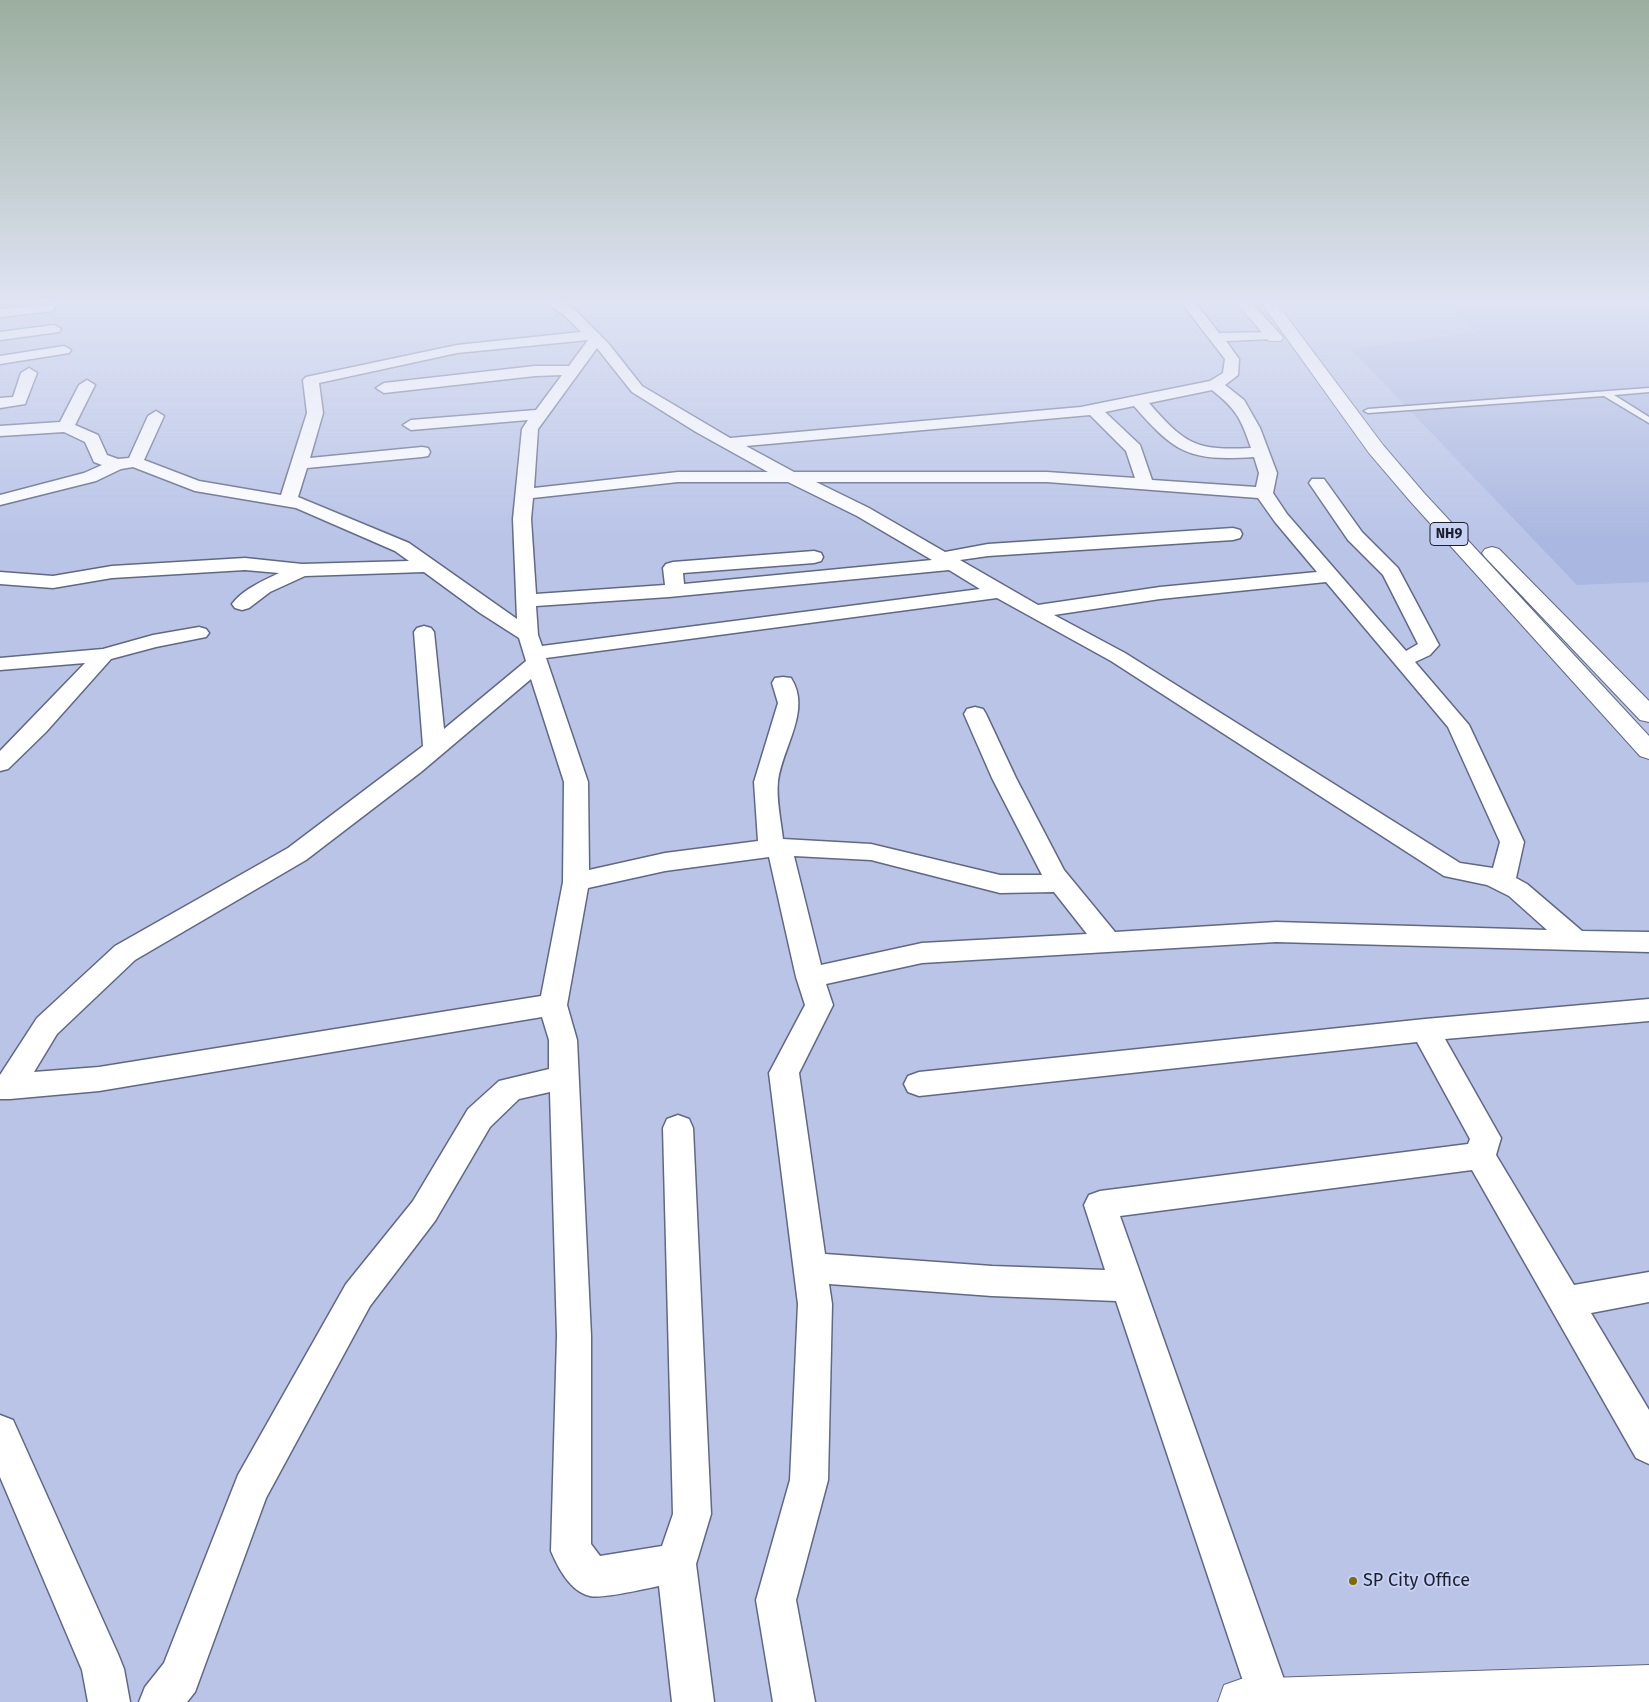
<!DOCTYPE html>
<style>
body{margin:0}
canvas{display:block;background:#b9c4e7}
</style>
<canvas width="1649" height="1702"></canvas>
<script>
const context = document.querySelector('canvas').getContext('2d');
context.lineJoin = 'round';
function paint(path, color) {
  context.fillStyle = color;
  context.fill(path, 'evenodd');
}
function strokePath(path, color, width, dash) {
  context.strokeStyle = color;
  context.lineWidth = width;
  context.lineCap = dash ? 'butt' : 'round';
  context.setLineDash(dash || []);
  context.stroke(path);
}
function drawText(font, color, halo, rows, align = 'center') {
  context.font = font + ' "Fira Sans",sans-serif';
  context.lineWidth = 4;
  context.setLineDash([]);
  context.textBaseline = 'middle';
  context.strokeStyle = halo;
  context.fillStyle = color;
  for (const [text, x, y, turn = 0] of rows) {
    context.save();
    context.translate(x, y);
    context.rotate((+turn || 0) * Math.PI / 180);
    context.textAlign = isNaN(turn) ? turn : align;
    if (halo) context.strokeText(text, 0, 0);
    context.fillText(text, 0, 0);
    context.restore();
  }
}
const built = new Path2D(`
 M1447 301H1649V582L1577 585 1351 349 1476 332Z`);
const lane = new Path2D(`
 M1649 388V392L1614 395 1649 417V423L1604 396 1368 413 1364 411 1368 409Z`);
const street = new Path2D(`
 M544 301H561L575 310 608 343 642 386 730 438 1081 407 1210 381 1223 373 1225 359 1180 301H1194L1219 333 1277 332 1279 335 1277 338 1272 339 1226 341 1239 359 1238 375 1225 385 1244 400 1260 428 1277 473 1273 493 1287 514 1406 651 1418 644 1383 575 1348 540 1309 483 1312 479H1324L1362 532 1398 568 1439 645 1430 655 1415 662 1469 725 1524 842 1516 878 1527 884 1582 931 1649 932V952L1276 942 922 963 826 984 833 1005 799 1073 825 1254 992 1266 1105 1270 1084 1205 1089 1195 1100 1191 1468 1144 1470 1139 1417 1042 919 1096 908 1092 904 1084 908 1076 919 1072 1425 1019 1649 999V1021L1445 1039 1501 1138 1496 1155 1574 1285 1649 1272V1302L1591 1313 1649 1410V1464L1636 1458 1472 1170 1120 1216 1292 1702H1250L1116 1301 992 1296 829 1284 832 1304 828 1480 796 1600 815 1702H773L756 1600 790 1480 798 1304 769 1073 805 1005 796 977 769 857 665 871 588 888 567 1005 577 1040 591 1336V1544L600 1556 662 1546 673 1514 663 1128 667 1119 678 1115 689 1119 693 1128 711 1514 696 1564 714 1702H672L659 1586C644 1589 602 1599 590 1596 571 1592 558 1568 551 1551L557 1336 550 1092 519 1099 490 1127 435 1221 370 1306 266 1498 195 1692 187 1702H139L145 1687 164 1663 238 1475 346 1284 413 1201 468 1109 499 1081 549 1069V1040L542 1017 99 1091 10 1099H0V1075L37 1018 115 946 288 848 423 746 414 632 417 628 424 626 431 628 434 632 444 729 526 661 519 638 480 613 424 572 305 576 270 592 249 608 242 610 235 608 232 604C243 589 263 581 279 573L245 570 112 578 53 588 0 584V572L53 576 112 566 245 558 302 564 409 561 395 551 296 508 195 491 133 467 121 469 96 481 0 505V495L84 473 102 465 94 462 85 442 64 432 0 436V426L60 422 79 385 87 380 95 385 75 425 98 435 107 455 118 459 129 458 148 416 156 411 164 416 144 460 199 481 281 495 307 413 303 380 306 377 457 345 581 332 565 316ZM588 340 569 366H535L384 383 376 388 384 393 535 376 562 375 536 410 411 420 403 425 411 430 528 420 522 429 513 519 517 619 409 543 298 497 307 468 422 457 428 456 430 452 428 448 422 447 310 458 323 413 319 383 457 353ZM597 348 632 392 696 432 768 472H678L534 488 538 429ZM1212 390C1236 409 1241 418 1251 448 1195 451 1185 444 1149 403ZM1134 406C1176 454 1189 461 1254 457L1259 473 1256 487 1152 480 1140 445 1105 412ZM1090 415 1126 451 1135 478 1047 472H794L746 446ZM678 482H788L857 516 932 560 684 584 683 573 814 563 821 561 823 557 821 553 814 551 673 562 666 564 663 568 665 585 536 594 531 519 533 498ZM816 482H1047L1258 498 1275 522 1317 572 1160 587 1038 605 960 560 988 556 1233 540 1240 538 1242 534 1240 530 1233 528 988 544 945 552 869 508ZM949 570 980 589 542 646 538 635 536 606 669 597ZM1326 582 1448 727 1500 842 1493 868 1460 863 1125 653 1054 615 1160 599ZM997 598 1111 661 1444 876 1487 885 1509 896 1547 930 1276 922 1115 932 1064 870 1016 778 986 714 983 709 975 707 967 709 964 714 992 778 1042 875H1000L871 844 783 839C781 821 776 799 778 781 782 748 812 710 791 678L783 677 775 678 772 683 778 703 754 782 758 841 665 853 589 870 588 782 546 658ZM531 679 564 782 563 882 541 996 99 1067 34 1072 57 1034 135 960 306 860 421 772ZM794 856 871 860 1000 893 1054 892 1087 934 922 943 821 965Z
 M48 304 53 305 55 308 53 311 0 317V309Z
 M54 325 61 329 59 332 0 340V332Z
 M64 346 71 350 69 353 0 364V356Z
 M29 368 37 373 25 404 0 408V398L13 397 21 373Z
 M199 627 206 629 209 633 206 637 156 647 111 659 46 732 8 769 0 771V751L85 663 0 670V658L103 649 153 635Z
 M0 1415 13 1420 118 1654 124 1669 130 1702H88L82 1670 0 1477Z`);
const highway = new Path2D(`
 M1235 301H1250L1281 335 1283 338 1281 341H1269Z
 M1260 301H1275L1383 445 1424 493 1649 736V759L1640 756 1410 501 1369 453Z
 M1492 547 1499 549 1649 701V722L1640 720 1485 557 1482 553 1485 549Z
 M1649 1665V1702H1218L1224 1685 1241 1679Z`);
const markers = [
 [1353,1581,5,"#836901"]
];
const shields = [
 [1449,534,38]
];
const shieldNames = [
 ["NH9",1449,534]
];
const nearPoinames = [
 ["SP City Office",1363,1581]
];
paint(built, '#aab7e0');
strokePath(lane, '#5f6887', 3);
strokePath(street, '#5f6887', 3);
strokePath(highway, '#5f6887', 2);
paint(lane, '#fff');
paint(street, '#fff');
paint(highway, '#fff');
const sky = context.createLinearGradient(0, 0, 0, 540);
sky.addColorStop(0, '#9bae9f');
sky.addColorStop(0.56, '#e0e4f4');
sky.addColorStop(1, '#e0e4f400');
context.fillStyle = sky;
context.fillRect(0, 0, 1649, 540);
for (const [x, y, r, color] of markers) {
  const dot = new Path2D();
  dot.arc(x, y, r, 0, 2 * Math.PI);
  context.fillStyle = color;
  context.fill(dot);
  strokePath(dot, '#c6d1f4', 2);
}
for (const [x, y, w] of shields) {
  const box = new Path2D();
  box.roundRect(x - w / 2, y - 11.5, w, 23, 4);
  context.fillStyle = '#c6d1f4';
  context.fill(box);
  strokePath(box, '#1c1f2c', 1);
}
drawText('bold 14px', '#1c1f2c', null, shieldNames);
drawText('18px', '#1c1f2c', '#c6d1f4', nearPoinames, 'left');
</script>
